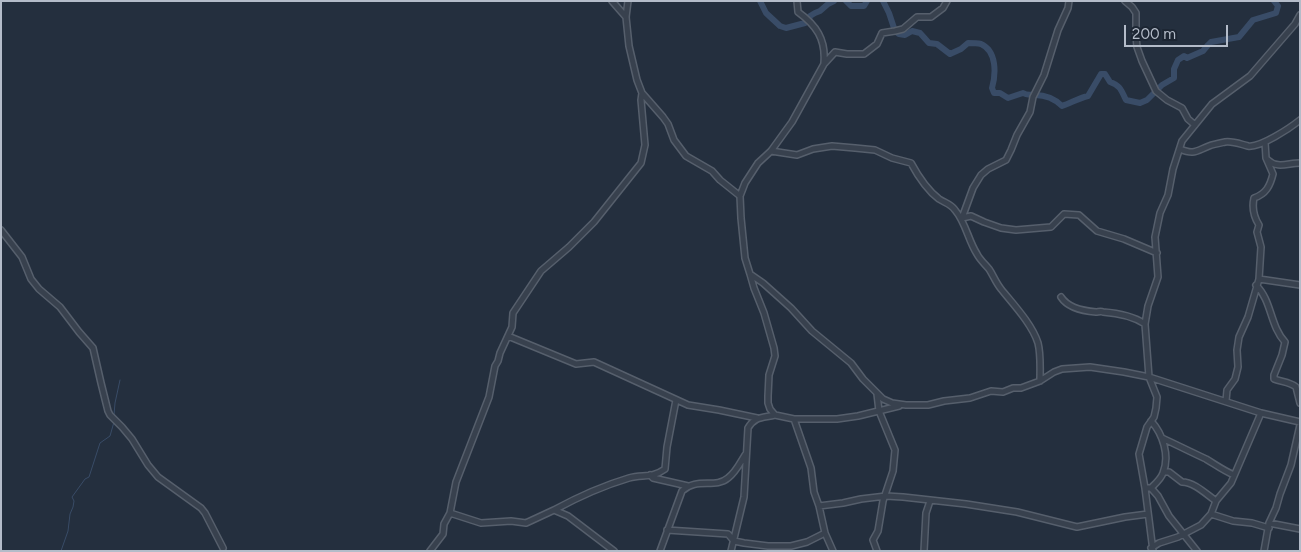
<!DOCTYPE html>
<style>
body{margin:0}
#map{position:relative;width:1301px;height:552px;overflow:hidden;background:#242f3e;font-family:Figtree,sans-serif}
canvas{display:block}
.frame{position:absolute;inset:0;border:2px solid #b4bcc9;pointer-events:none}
.scale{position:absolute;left:1124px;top:25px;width:104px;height:22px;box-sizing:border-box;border:2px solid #b4bcc9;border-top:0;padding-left:6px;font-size:15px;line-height:18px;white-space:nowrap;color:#b4bcc9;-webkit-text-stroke:4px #1d2633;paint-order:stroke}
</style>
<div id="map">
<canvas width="1301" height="552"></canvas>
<div class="frame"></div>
<div class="scale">200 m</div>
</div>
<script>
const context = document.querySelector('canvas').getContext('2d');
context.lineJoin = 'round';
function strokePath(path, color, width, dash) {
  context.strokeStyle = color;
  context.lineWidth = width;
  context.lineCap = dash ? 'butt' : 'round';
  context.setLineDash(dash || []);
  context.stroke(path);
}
const stream = new Path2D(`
 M114 415 115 403 120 380
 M61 551 68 531 70 514 73 507 74 501 72 497 85 479 89 477 100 443 110 436 114 422`);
const river = new Path2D(`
 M760 1 766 13 780 26 786 28 805 23 809 20 810 16 815 13 820 11 828 4 834 1
 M846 1 851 6H864L867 1
 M883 1 889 13 895 31 899 34 905 35 912 31 920 33 929 43 937 44 950 54 961 49 968 43C972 43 977 43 981 44 997 51 996 74 992 88L994 93H1000L1008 98 1023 93C1028 96 1030 94 1035 95 1046 95 1055 99 1062 106 1071 103 1079 98 1088 96L1101 74H1105L1110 82C1121 86 1121 90 1126 100L1140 103 1147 100 1162 85 1174 78V69L1178 60 1184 56 1187 58 1203 51 1208 45 1211 42 1239 37 1253 20 1276 13 1278 6 1274 1`);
const minor = new Path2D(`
 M612 1 626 17
 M628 1 626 17 629 46 637 80 642 93 663 117 668 124 674 140 686 156 712 171 720 180 740 196 741 218 745 258 750 274 763 283 791 308 812 331 851 363 863 379 883 399 892 403 906 405H928L944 401 970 398 991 391 1003 392 1013 388H1021L1040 381 1054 372 1062 369 1090 367 1124 372 1149 377 1261 413 1300 422
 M797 1 798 12C816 25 826 39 824 63
 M1125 1 1132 7 1136 13V36L1137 47 1142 61 1156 91 1167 100 1182 108 1188 119 1195 125
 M1180 149C1194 155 1196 151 1209 146 1214 144 1220 143 1225 142 1233 141 1240 144 1248 146 1260 148 1290 128 1300 120
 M771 151 797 155 813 149 832 146 855 148 875 150 892 158 911 163C918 176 927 190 939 199 945 203 951 204 955 210 966 223 968 240 977 254 980 260 985 264 989 269 993 275 996 283 1001 289 1013 304 1032 324 1038 343 1041 355 1040 368 1040 381
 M1268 160C1277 169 1288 163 1300 163
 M740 196 745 183 758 163 771 151 784 133 792 122 824 64 835 52 847 54H864L877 44 882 33 895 31 903 29 917 17H931L943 8 947 1
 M962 218 973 188 981 175 988 169 1006 160 1011 150 1017 135 1030 112 1033 97 1044 75 1058 30 1068 8 1069 1
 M962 218 971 216 984 222 1001 228 1016 230 1051 227 1064 214 1079 215 1097 231 1124 239 1157 253
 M1 230 22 257 31 279 39 289 60 307 79 332 93 348 101 383 108 411 110 415 122 427 132 439 148 465 158 477 201 508 205 513 223 548
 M750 274 754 288 764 313 774 348 775 356 769 375 768 396V403L770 409 775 415 794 419 811 468 814 492 819 506 825 533 833 551
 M1259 279 1300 285
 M1256 285C1272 301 1270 326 1285 342L1282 355 1274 375V379C1282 382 1290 382 1296 387L1300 403
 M1061 297C1068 308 1083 311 1096 312 1098 312 1101 311 1103 312 1117 313 1133 316 1145 324
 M508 336 576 364 594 362 688 405 719 410 757 418
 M877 394 879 411 895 450 893 471 883 501 878 531 873 540 877 551
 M1226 401 1227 390 1235 379 1238 367 1237 350 1239 337 1248 317 1259 279 1261 247 1257 232 1259 225C1254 217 1252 207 1254 198 1266 194 1270 186 1273 174L1266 158 1265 142
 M794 419H837L858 416 899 406
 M1162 438C1177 445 1191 452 1206 459 1216 465 1224 471 1234 475
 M1164 472H1169L1182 482C1194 482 1206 494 1216 501
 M650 475 653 478 688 486
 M1145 488H1151L1158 496 1169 516 1197 551
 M1151 488C1155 484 1161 479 1163 473 1170 456 1163 434 1151 421
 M819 506 843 503 861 499 886 496 903 497 966 504 1017 512 1077 527 1125 517 1148 514
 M554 510C578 497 602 486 629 478 643 474 651 479 665 469L667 447 676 400
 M450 513 481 523 511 521 526 523 554 510 568 516 614 551
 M1211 514 1233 521 1252 523 1269 528
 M1269 523 1300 529
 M667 530 728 534 734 541 744 543 768 546H791L807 542 825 533
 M1151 548 1159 543 1178 537 1201 525 1211 514 1216 501 1231 483 1261 413
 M430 551 443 534 444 524 450 513 456 482 489 397 495 366 498 361 500 353 512 327 513 313 541 271 569 247 594 222 641 163 645 145 641 100 642 93
 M660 551 682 491C697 477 715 489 728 478 736 472 740 463 745 455
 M731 551 744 497 748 428C755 416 763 418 775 415
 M924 551 926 513 930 501
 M1153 551 1145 488 1139 454 1147 427 1154 417 1156 408 1157 397 1149 377 1145 324 1148 306 1158 277 1155 237 1160 213 1168 195 1173 169 1182 141 1212 104 1250 76 1295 24 1300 15
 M1264 551 1269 523 1276 508 1280 494 1291 465 1300 425`);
strokePath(stream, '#394c67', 1);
strokePath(river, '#394c67', 6);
strokePath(minor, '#565f6c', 8);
strokePath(minor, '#38414e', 5);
</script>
